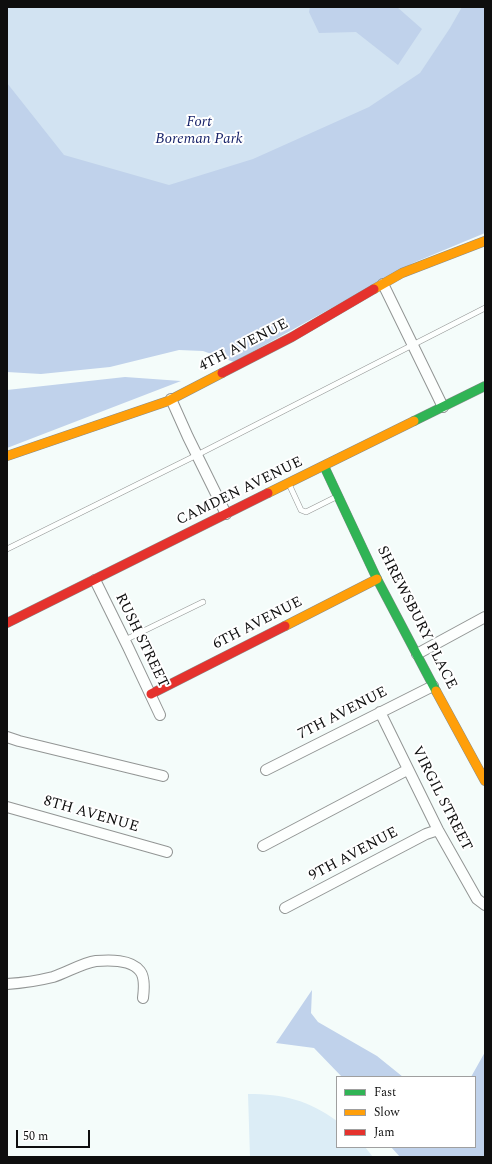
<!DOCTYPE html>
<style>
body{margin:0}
#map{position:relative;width:492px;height:1164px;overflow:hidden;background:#f4fcfa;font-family:Spectral,serif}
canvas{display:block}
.frame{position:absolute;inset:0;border:8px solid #0e0e0e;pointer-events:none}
.legend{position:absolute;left:336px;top:1076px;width:140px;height:72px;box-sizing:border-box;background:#fff;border:1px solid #9f9f9f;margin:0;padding:5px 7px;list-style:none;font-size:12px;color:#0e0e0e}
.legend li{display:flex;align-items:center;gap:8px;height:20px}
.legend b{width:20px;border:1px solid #9f9f9f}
.scale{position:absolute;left:16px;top:1130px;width:74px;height:18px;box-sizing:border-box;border:2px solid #0e0e0e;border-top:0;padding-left:5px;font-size:12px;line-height:14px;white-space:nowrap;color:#0e0e0e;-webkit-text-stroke:3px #fff;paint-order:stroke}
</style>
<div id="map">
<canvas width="492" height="1164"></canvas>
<div class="frame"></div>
<ul class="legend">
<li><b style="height:5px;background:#30b455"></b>Fast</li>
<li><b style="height:5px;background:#ff9f0a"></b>Slow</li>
<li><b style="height:5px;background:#e5322d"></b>Jam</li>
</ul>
<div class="scale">50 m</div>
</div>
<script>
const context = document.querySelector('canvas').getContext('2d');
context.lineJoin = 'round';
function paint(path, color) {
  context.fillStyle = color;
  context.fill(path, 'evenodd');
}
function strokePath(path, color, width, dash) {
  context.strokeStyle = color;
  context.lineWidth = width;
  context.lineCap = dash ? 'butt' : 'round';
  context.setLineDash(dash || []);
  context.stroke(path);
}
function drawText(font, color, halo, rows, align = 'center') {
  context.font = font + ' Spectral,serif';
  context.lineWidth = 4;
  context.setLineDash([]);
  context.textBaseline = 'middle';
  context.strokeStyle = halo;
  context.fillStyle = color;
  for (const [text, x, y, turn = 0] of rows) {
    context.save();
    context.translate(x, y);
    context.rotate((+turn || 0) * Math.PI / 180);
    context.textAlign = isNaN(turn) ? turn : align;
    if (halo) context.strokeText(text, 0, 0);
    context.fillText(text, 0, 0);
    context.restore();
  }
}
const green = new Path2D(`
 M7 7H485V167L171 272 7 128Z`);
const forest = new Path2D(`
 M310 7H397L422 29 398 65 356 32 319 33 309 12Z
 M462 7H485V167L476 170 485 167V233L413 263 234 362 203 351 179 350 110 367 41 374 7 372V83L64 155 169 185 253 159 369 107 420 73 450 28Z
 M125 377 181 381 7 448V390Z
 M312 990 311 1013 318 1022 377 1056 403 1077H342L314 1048 276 1043Z
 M485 1052V1157H400L391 1147H475V1077H471Z`);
const pitch = new Path2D(`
 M248 1094C284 1094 308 1100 337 1121V1147H365L373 1157H250Z`);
const lane = new Path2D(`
 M289 484 301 510 306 512 336 497
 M7 549 197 455 485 308
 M125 640 203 602`);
const street = new Path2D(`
 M383 284 443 407
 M171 399 188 437 226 514
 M95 580 128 647 160 715
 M417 654 485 617
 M380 712 438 830 477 899 485 905
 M7 737 19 741 163 776
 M266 770 433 686
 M7 807 167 852
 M263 846 407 770
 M285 908 426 834 438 830
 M7 984C23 983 37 981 53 977 66 973 82 963 96 961 109 960 131 959 140 971 145 977 144 990 143 998`);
const fast = new Path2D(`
 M414 421 485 386
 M324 466 377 579 436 691`);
const slow = new Path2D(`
 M374 289 402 273 485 241
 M7 456 168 401 222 373
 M268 493 414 421
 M285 626 377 579
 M436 691 485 781`);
const jam = new Path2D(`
 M222 373 292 337 374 289
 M7 623 268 493
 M151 694 285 626`);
const parkNames = [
 ["Fort",199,123],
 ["Boreman Park",199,140]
];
const streetNames = [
 ["4TH AVENUE",244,346,-27],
 ["CAMDEN AVENUE",240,492,-26],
 ["SHREWSBURY PLACE",416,618,63],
 ["6TH AVENUE",258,624,-27],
 ["RUSH STREET",141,641,64],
 ["7TH AVENUE",343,714,-27],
 ["VIRGIL STREET",441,799,63],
 ["8TH AVENUE",91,815,16],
 ["9TH AVENUE",354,855,-28]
];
paint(green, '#d2e3f2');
paint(forest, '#c0d2eb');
paint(pitch, '#dcedf6');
strokePath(lane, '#929594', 6);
strokePath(street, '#929594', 12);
strokePath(fast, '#888c8b', 10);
strokePath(slow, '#888c8b', 10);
strokePath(jam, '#888c8b', 10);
strokePath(lane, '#fdfffe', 5);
strokePath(street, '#fdfffe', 10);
strokePath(fast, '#30b455', 9);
strokePath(slow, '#ff9f0a', 9);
strokePath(jam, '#e5322d', 9);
drawText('italic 15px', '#1a256b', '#fff', parkNames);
drawText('15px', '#0e0e0e', '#fff', streetNames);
</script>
